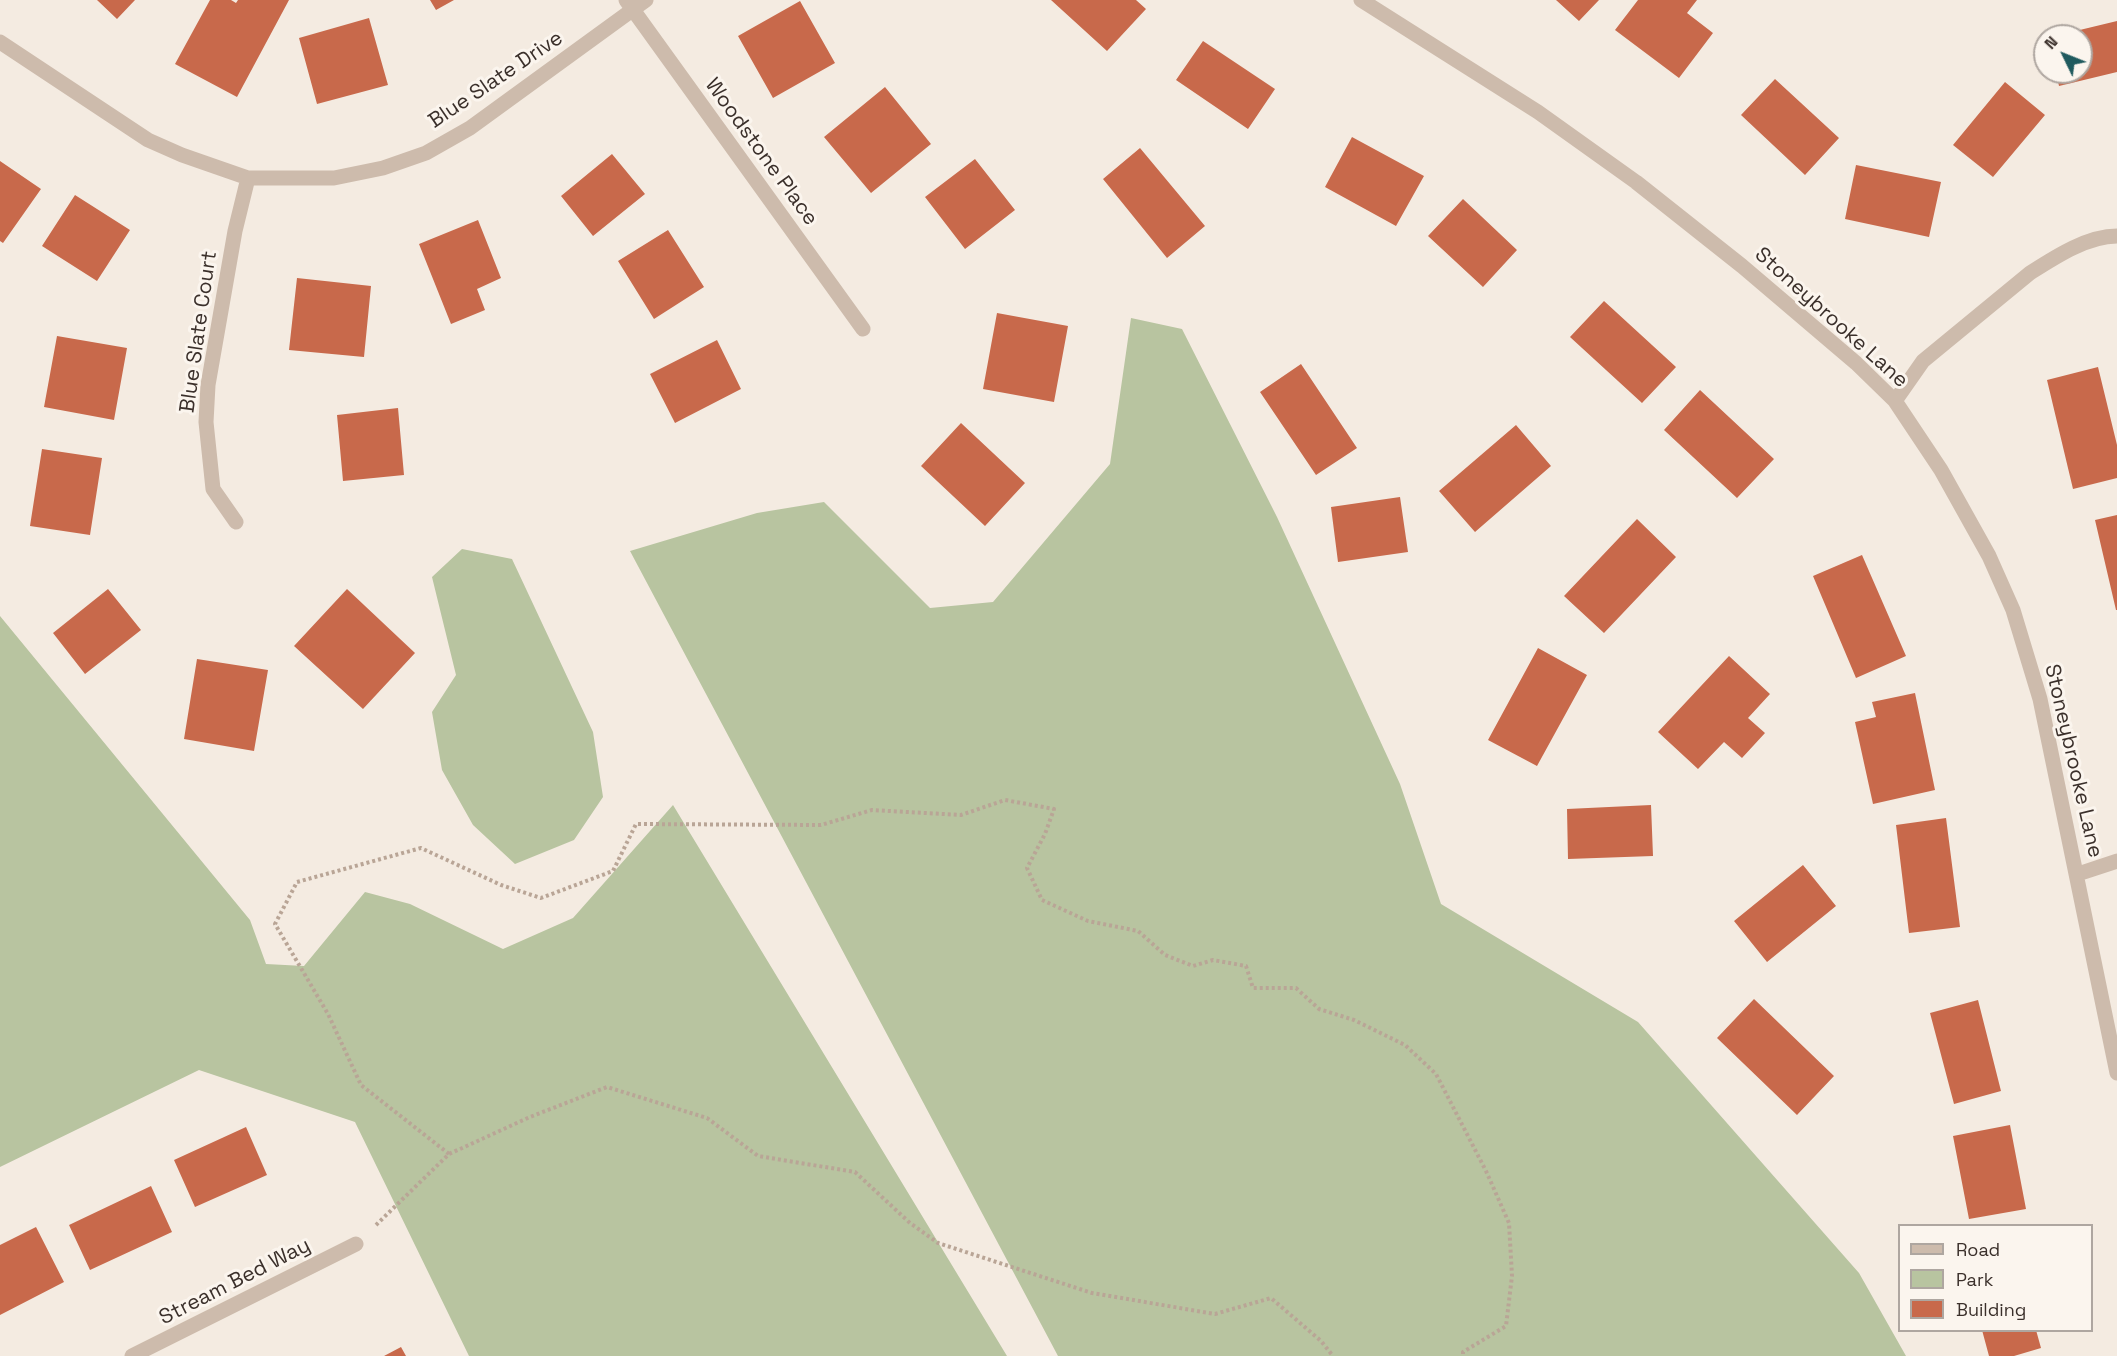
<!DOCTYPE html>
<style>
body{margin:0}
#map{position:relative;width:2117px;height:1356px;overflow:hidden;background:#f4ebe1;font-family:"Space Grotesk",sans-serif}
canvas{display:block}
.legend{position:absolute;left:1898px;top:1224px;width:195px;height:108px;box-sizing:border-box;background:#fbf5ee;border:2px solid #aea6a0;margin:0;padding:8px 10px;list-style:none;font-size:18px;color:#3b302b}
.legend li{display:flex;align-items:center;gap:12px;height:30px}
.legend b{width:30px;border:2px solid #aea6a0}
.north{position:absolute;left:2033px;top:24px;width:60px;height:60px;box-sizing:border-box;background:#fbf5ee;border:2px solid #aea6a0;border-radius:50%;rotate:313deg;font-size:16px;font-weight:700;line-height:24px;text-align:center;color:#3b302b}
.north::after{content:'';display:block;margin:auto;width:21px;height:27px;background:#1f5a5e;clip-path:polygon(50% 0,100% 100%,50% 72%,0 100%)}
</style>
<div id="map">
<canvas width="2117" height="1356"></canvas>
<ul class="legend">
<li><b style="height:8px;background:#cdbbac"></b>Road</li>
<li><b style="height:16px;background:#b8c4a0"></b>Park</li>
<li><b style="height:16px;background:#c8694b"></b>Building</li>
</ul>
<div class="north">N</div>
</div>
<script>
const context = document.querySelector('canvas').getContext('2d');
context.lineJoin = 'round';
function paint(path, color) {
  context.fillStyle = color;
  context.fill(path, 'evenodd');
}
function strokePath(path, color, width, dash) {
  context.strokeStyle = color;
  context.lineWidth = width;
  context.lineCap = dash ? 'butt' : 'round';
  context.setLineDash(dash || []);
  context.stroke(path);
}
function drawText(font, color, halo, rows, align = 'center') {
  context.font = font + ' "Space Grotesk",sans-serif';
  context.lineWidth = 6;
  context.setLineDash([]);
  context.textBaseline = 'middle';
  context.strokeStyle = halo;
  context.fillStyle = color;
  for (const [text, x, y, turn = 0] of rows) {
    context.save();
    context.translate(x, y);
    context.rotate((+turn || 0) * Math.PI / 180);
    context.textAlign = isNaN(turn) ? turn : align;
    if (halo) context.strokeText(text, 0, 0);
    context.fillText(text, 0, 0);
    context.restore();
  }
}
const green = new Path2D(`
 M1131 318 1182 329 1277 517 1400 784 1441 904 1638 1022 1859 1273 1906 1356H1058L630 551 757 513 824 502 930 608 993 602 1110 464Z
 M462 549 512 559 593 732 603 797 574 840 515 864 473 825 442 770 432 712 456 675 432 577Z
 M0 616 250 920 266 964 304 966 365 892 410 904 503 949 573 918 673 805 1007 1356H469L355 1122 199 1070 0 1167Z`);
const building = new Path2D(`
 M97 0H135L117 19Z
 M210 0H231L236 3 238 0H289L237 97 175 64Z
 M430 0H454L436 10Z
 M1051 0H1136L1146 9 1107 51Z
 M1556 0H1599L1579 21Z
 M1638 0H1697L1687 13 1713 33 1679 78 1615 30Z
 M800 1 835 63 773 98 738 36Z
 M369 18 388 85 317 104 299 38Z
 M2117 21V72L2059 86 2056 72H2081V36L2059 35Z
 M1203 41 1275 89 1248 129 1176 80Z
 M1775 79 1839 138 1805 175 1741 115Z
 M2005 82 2045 115 1993 177 1953 145Z
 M885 87 931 144 871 193 824 137Z
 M1352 137 1424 176 1396 226 1325 187Z
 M1140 148 1205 226 1167 258 1103 179Z
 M612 154 645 194 593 236 561 196Z
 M975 159 1015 210 965 249 925 197Z
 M0 161 41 189 3 243 0 241Z
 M1856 165 1941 182 1929 237 1845 219Z
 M75 195 130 230 97 281 42 246Z
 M1463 199 1517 250 1483 287 1428 236Z
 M478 220 501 278 477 289 485 310 451 324 419 244Z
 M668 230 704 287 654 319 618 261Z
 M297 278 371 286 364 357 289 350Z
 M1604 301 1676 367 1642 403 1570 337Z
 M997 313 1068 326 1054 402 983 389Z
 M57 336 127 348 114 420 44 407Z
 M717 340 741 389 675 423 650 374Z
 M1301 364 1357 448 1316 475 1260 392Z
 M2098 367 2117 445V478L2073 489 2047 380Z
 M1700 390 1774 459 1737 498 1664 430Z
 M398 408 404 475 343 481 337 415Z
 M961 423 1025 483 985 526 921 466Z
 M1516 425 1551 466 1475 532 1439 491Z
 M42 449 102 458 90 535 30 526Z
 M1400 497 1408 552 1338 562 1331 507Z
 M2117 515V610H2116L2095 520Z
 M1637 519 1676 557 1604 633 1564 596Z
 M1862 555 1906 656 1856 678 1813 576Z
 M108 589 141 630 85 674 53 633Z
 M347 589 415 653 363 709 294 646Z
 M1538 648 1587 675 1537 766 1488 740Z
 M1729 656 1770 694 1748 718 1765 733 1742 758 1724 742 1698 769 1658 732Z
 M197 659 268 670 254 751 184 739Z
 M1915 693 1935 790 1873 804 1855 722 1876 717 1872 702Z
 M1651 805 1653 856 1568 859 1567 809Z
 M1946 818 1960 927 1909 933 1896 825Z
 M1803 865 1836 906 1767 962 1734 921Z
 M1754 999 1834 1076 1797 1115 1717 1038Z
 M1978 1000 2001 1091 1954 1104 1930 1013Z
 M2010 1125 2026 1209 1969 1219 1953 1136Z
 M246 1127 267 1175 195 1207 174 1160Z
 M151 1186 172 1232 90 1270 69 1225Z
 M36 1227 64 1282 0 1315V1245Z
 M1982 1330H2036L2041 1348 2014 1356H1989Z
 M401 1347 406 1356H384Z`);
const path = new Path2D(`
 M449 1154 361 1085 328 1014 275 924 297 882 421 848 501 885 541 898 613 871 636 824 821 825 872 810 961 815 1005 800 1054 809 1045 834 1027 868 1042 900 1088 921 1138 931 1165 955 1193 966 1213 960 1246 966 1253 988H1296L1319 1009 1354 1020 1405 1045 1436 1074 1486 1171 1509 1223 1512 1276 1506 1326 1463 1352V1356
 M376 1225 449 1154 530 1117 607 1087 707 1118 758 1156 855 1172 910 1223 938 1243 1092 1293 1215 1314 1271 1298 1321 1341 1333 1356`);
const minor = new Path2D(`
 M626 0 863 329
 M1361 0 1538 112 1636 182 1742 266 1856 363 1895 401 1941 470 1989 556 2013 610 2040 699 2117 1073
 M0 42 148 140 182 155 248 178H334L383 168 426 153 470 128 646 0
 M1895 401 1923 361 2030 273C2055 257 2087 236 2117 236
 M236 522 213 489 206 422 208 385 235 231 248 178
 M2078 874 2117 861
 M132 1356 356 1244`);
const streetNames = [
 ["Blue Slate Drive",496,80,-34],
 ["Woodstone Place",761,152,54],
 ["Stoneybrooke Lane",1831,318,42],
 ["Blue Slate Court",199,332,-82],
 ["Stoneybrooke Lane",2073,761,77],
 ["Stream Bed Way",235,1282,-27]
];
paint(green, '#b8c4a0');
paint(building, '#c8694b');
strokePath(path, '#b9a596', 4, [3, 3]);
strokePath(minor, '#cdbbac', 15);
drawText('21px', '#3b302b', '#fbf5ee', streetNames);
</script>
